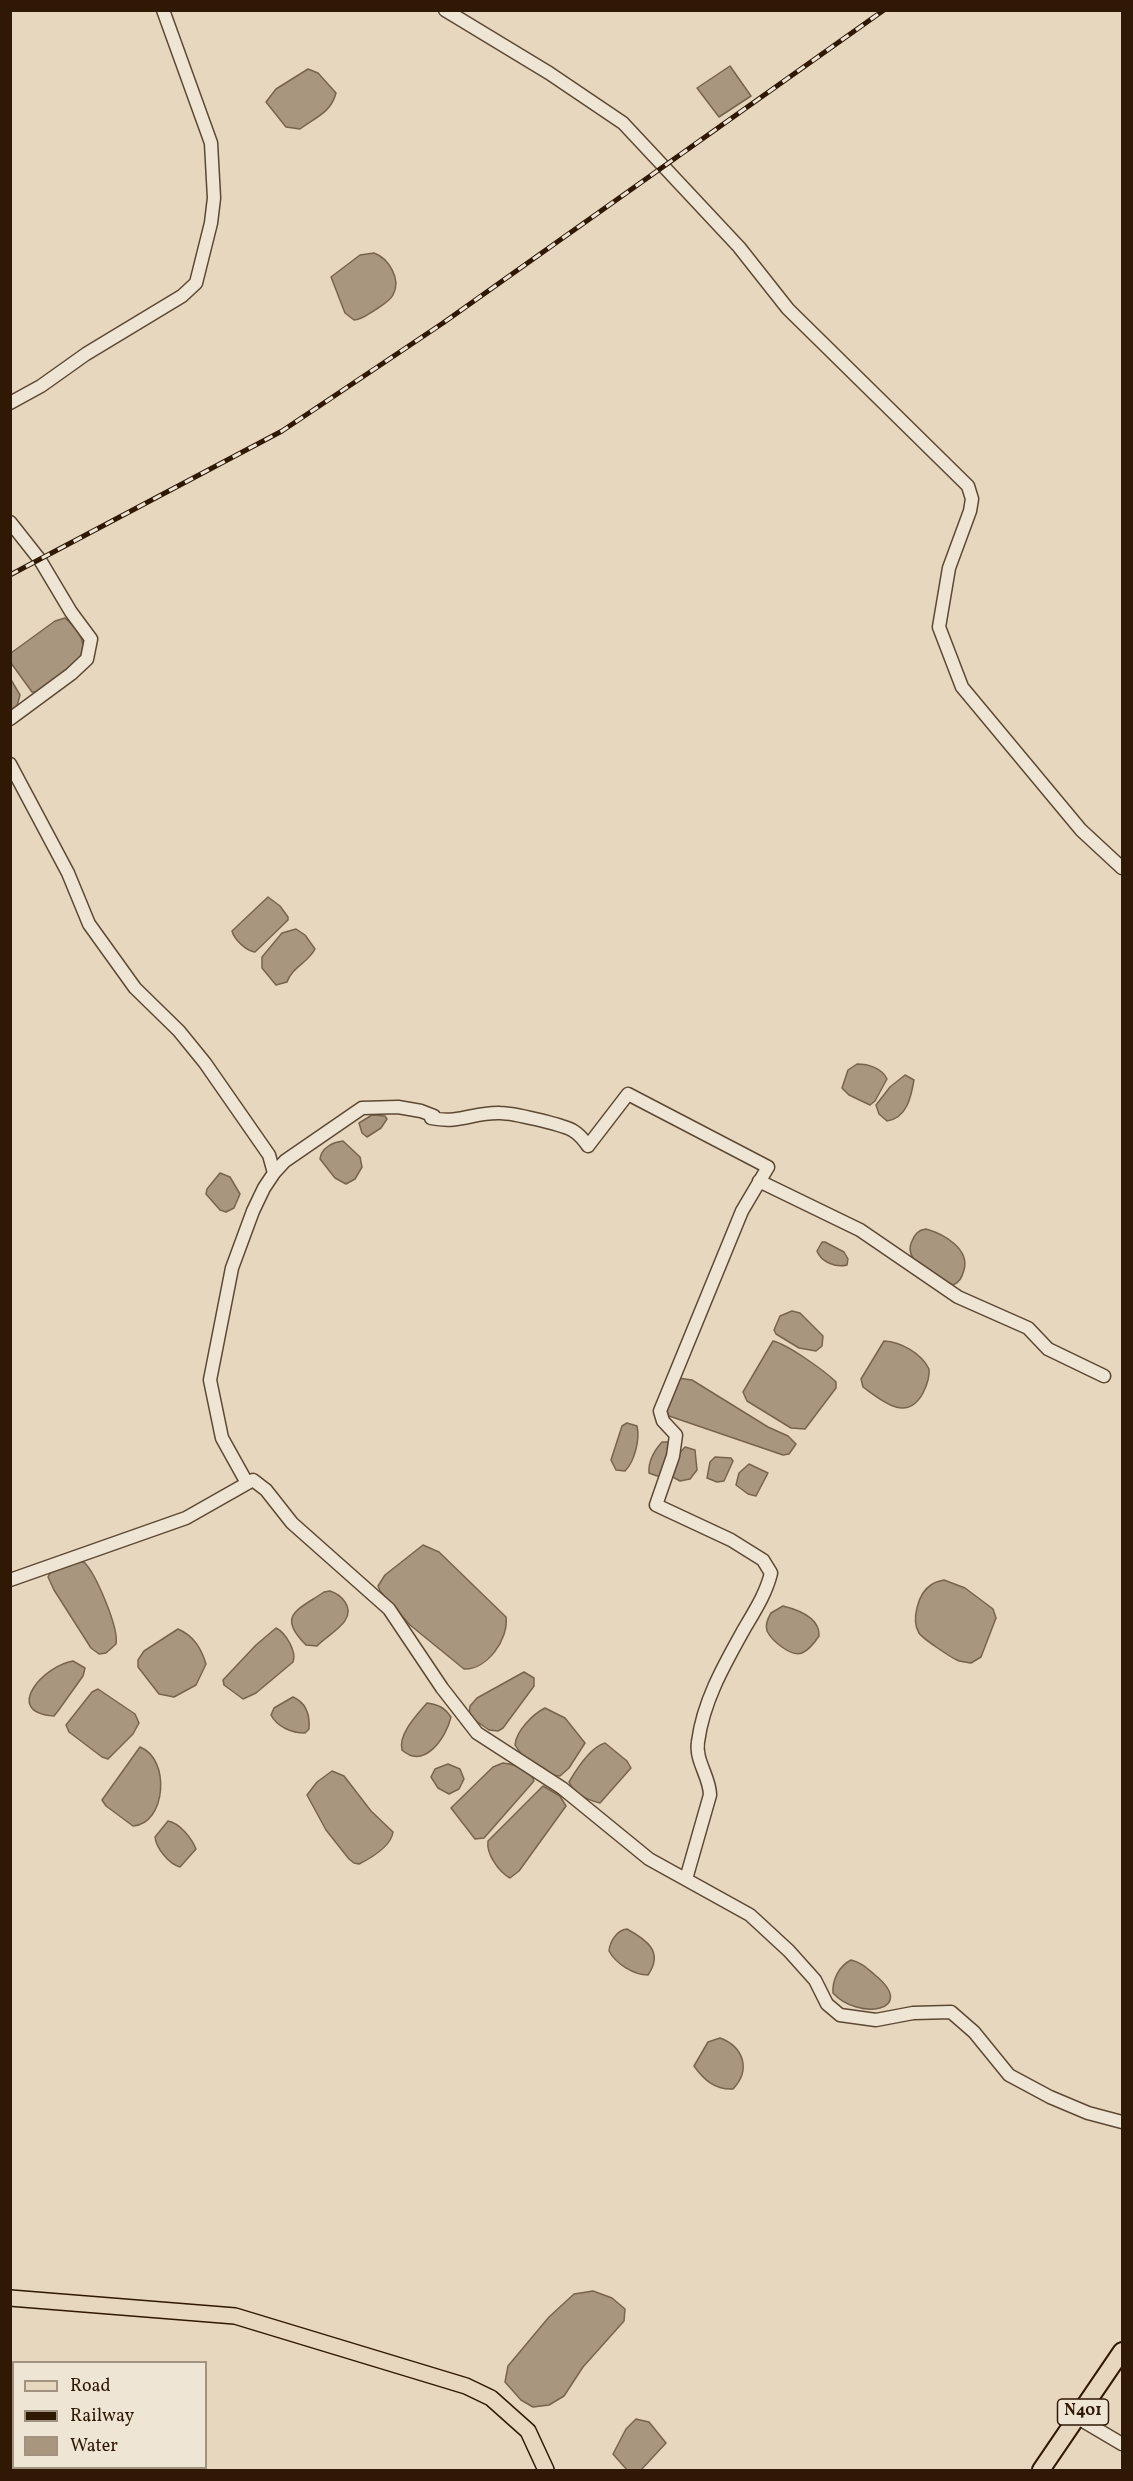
<!DOCTYPE html>
<style>
body{margin:0}
#map{position:relative;width:1133px;height:2481px;overflow:hidden;background:#e7d7bf;font-family:Vollkorn,serif}
canvas{display:block}
.frame{position:absolute;inset:0;border:12px solid #2f1804;pointer-events:none}
.legend{position:absolute;left:12px;top:2361px;width:195px;height:108px;box-sizing:border-box;background:#efe5d5;border:2px solid #a29381;margin:0;padding:8px 10px;list-style:none;font-size:18px;color:#2f1804}
.legend li{display:flex;align-items:center;gap:12px;height:30px}
.legend b{width:30px;border:2px solid #a29381}
</style>
<div id="map">
<canvas width="1133" height="2481"></canvas>
<div class="frame"></div>
<ul class="legend">
<li><b style="height:8px;background:#e7d7bf"></b>Road</li>
<li><b style="height:8px;background:#2f1804"></b>Railway</li>
<li><b style="height:16px;background:#a8967f"></b>Water</li>
</ul>
</div>
<script>
const context = document.querySelector('canvas').getContext('2d');
context.lineJoin = 'round';
function paint(path, color) {
  context.fillStyle = color;
  context.fill(path, 'evenodd');
}
function strokePath(path, color, width, dash) {
  context.strokeStyle = color;
  context.lineWidth = width;
  context.lineCap = dash ? 'butt' : 'round';
  context.setLineDash(dash || []);
  context.stroke(path);
}
function drawText(font, color, halo, rows, align = 'center') {
  context.font = font + ' Vollkorn,serif';
  context.lineWidth = 6;
  context.setLineDash([]);
  context.textBaseline = 'middle';
  context.strokeStyle = halo;
  context.fillStyle = color;
  for (const [text, x, y, turn = 0] of rows) {
    context.save();
    context.translate(x, y);
    context.rotate((+turn || 0) * Math.PI / 180);
    context.textAlign = isNaN(turn) ? turn : align;
    if (halo) context.strokeText(text, 0, 0);
    context.fillText(text, 0, 0);
    context.restore();
  }
}
const water = new Path2D(`
 M730 66 751 96 719 117 697 88Z
 M308 69 318 73 336 93C331 113 314 118 300 129L286 127 266 102 276 89Z
 M374 253C388 258 402 279 393 295 390 301 381 306 375 310 368 314 362 320 354 320L345 313 331 277 360 255Z
 M65 618C107 654 67 672 36 692H32L11 663V653L55 621Z
 M10 678 20 695 17 706 11 711Z
 M268 897 280 906 288 917V920L255 952C246 951 234 939 232 931Z
 M296 929 305 935 315 949C308 963 292 967 287 982L276 985 262 968V957L282 933Z
 M857 1064C868 1064 882 1068 887 1079L875 1101 870 1105 849 1095 842 1088 848 1070Z
 M905 1075 914 1080C911 1097 907 1118 887 1121L879 1114 876 1105 890 1087Z
 M372 1115 385 1116 387 1119 381 1128 367 1137 362 1133 359 1123Z
 M343 1141 360 1157 362 1167 355 1179 346 1184 335 1178 320 1159C321 1148 333 1142 343 1141Z
 M220 1173 230 1177 240 1194 234 1208 226 1212 220 1210 206 1194 207 1189Z
 M926 1229C944 1234 970 1249 964 1270 962 1277 960 1282 953 1285L949 1283C934 1274 902 1262 912 1241 915 1234 918 1230 926 1229Z
 M822 1242H825L844 1252 848 1259 847 1265C836 1268 821 1262 817 1251Z
 M792 1311 800 1313 823 1336 822 1346 816 1351 799 1348 776 1334 774 1330 780 1316Z
 M773 1341C787 1344 825 1371 836 1382V1388L805 1429 791 1428 747 1401 743 1392Z
 M884 1341C901 1342 921 1353 929 1369 930 1378 927 1385 923 1393 907 1423 882 1401 863 1387L861 1379Z
 M678 1378 692 1380 768 1427 788 1436 796 1444 789 1454 783 1455 669 1416 666 1410Z
 M627 1423 637 1426C640 1439 635 1461 625 1471L616 1470 611 1460 622 1426Z
 M662 1442H668L670 1445 662 1475 657 1476 649 1473C648 1461 654 1451 662 1442Z
 M685 1447 695 1450 697 1470 690 1479 680 1481 671 1476 678 1455Z
 M715 1457 731 1458 733 1461 724 1481 717 1482 707 1478 710 1462Z
 M749 1464 768 1473 756 1496 748 1494 736 1485 739 1473Z
 M423 1545 439 1552 506 1617C509 1639 487 1670 464 1669L410 1625 380 1591 378 1586 385 1575Z
 M78 1562H84C96 1574 119 1628 116 1644L106 1653 99 1654 91 1648 54 1590 48 1577 51 1571Z
 M944 1580 965 1588 993 1609 996 1618 981 1657 971 1663C966 1662 961 1662 957 1660 950 1657 922 1638 919 1633 911 1620 918 1593 931 1585 934 1582 940 1581 944 1580Z
 M330 1591C336 1593 341 1596 345 1602 358 1621 328 1634 317 1646L306 1645C276 1615 298 1610 324 1592Z
 M783 1606C799 1610 820 1618 819 1636 815 1642 809 1650 802 1653 791 1657 772 1641 767 1631 765 1625 768 1618 771 1613Z
 M276 1628C286 1633 297 1652 293 1662L256 1693 243 1699 224 1685 223 1680 256 1645Z
 M178 1629C194 1636 201 1648 206 1664L196 1685 174 1697 159 1694 138 1667V1660L144 1651Z
 M73 1661 85 1668 83 1676 58 1711 54 1716C1 1712 45 1665 73 1661Z
 M524 1672 534 1678V1686L503 1728 498 1731 489 1730 469 1716 470 1706 477 1698Z
 M98 1689 135 1714 139 1723 133 1734 108 1759 102 1757 69 1732 66 1725 92 1692Z
 M293 1697C307 1703 310 1715 309 1729L305 1733C292 1733 277 1727 271 1715L274 1708Z
 M427 1703C439 1705 444 1707 451 1717 446 1738 424 1770 402 1750 398 1734 417 1715 427 1703Z
 M545 1708 565 1718 585 1743 569 1768 560 1776C543 1776 523 1759 515 1745 516 1731 533 1714 545 1708Z
 M605 1743 627 1761 631 1768 600 1803C588 1800 574 1794 569 1782 576 1770 591 1747 605 1743Z
 M140 1747C171 1759 166 1824 133 1826L106 1806 102 1800Z
 M503 1763C514 1764 531 1770 534 1781L484 1838 475 1839 451 1808 493 1767Z
 M448 1764 460 1769 464 1779 459 1789 449 1794 438 1788 431 1777 435 1769Z
 M332 1771 344 1776 371 1811 393 1832C391 1846 371 1858 359 1864L354 1863 349 1859 326 1830 307 1795 317 1782Z
 M543 1786 560 1796 566 1806 519 1871 510 1878C499 1872 486 1854 488 1841Z
 M168 1821C180 1823 192 1839 196 1849L180 1867C169 1864 156 1848 155 1837Z
 M627 1929C647 1940 664 1952 648 1975 634 1975 616 1964 609 1951 610 1941 617 1930 627 1929Z
 M851 1960C861 1962 868 1969 875 1975 919 2011 858 2021 833 1993 832 1980 839 1966 851 1960Z
 M720 2038C744 2047 751 2070 733 2089 715 2090 704 2080 694 2066L708 2042Z
 M593 2291 612 2298 625 2309 624 2321 583 2367 564 2396 549 2405 533 2407 521 2400 505 2382 508 2366 549 2317 574 2294Z
 M13 2390H14L13 2454H10V2393Z
 M636 2419 649 2422 666 2443 641 2470H627L613 2454 626 2429Z`);
const minor = new Path2D(`
 M445 10 549 73 623 123 739 247 788 309 968 486 972 499 970 511 949 568 939 627 962 687 1081 830 1122 868
 M10 403 41 386 86 354 182 296 196 283 211 223 214 198 211 143 163 10
 M10 522 40 560 71 612 91 639 87 659 71 674 10 719
 M10 764 68 873 89 924 135 988 179 1031 205 1063 269 1155 274 1173 264 1188 253 1211 232 1268 210 1380 222 1438 247 1483
 M274 1173 285 1161 362 1108 398 1107 421 1111 434 1116 431 1118C461 1124 473 1112 500 1113 513 1113 560 1124 572 1130 579 1134 584 1140 588 1146L628 1094 768 1167 742 1211 660 1411 663 1421 676 1435 673 1456 656 1505 731 1540 763 1560 771 1573C766 1594 754 1612 743 1631 724 1665 703 1702 698 1742 695 1761 710 1777 710 1795L686 1879
 M759 1181 860 1230 958 1297 1028 1328 1048 1349 1104 1376
 M10 1580 186 1518 253 1480 266 1490 292 1523 389 1609 442 1688 477 1733 562 1788 649 1859 750 1915 789 1951 815 1980 827 2004 840 2015 876 2020 913 2013 951 2012 974 2032 1009 2075 1050 2097 1088 2113 1122 2122
 M1078 2418 1122 2444`);
const major = new Path2D(`
 M10 2298 235 2316 466 2386 491 2398 528 2431 546 2470`);
const highway = new Path2D(`
 M1041 2470 1122 2351`);
const rail = new Path2D(`
 M10 575 282 431 443 323 884 10`);
const shields = [
 [1083,2412,51]
];
const shieldNames = [
 ["N401",1083,2412]
];
paint(water, '#a8967f');
strokePath(water, '#78644e', 1.5);
strokePath(minor, '#5d4833', 15);
strokePath(major, '#2f1804', 18);
strokePath(highway, '#2f1804', 20);
strokePath(minor, '#efe5d5', 12);
strokePath(major, '#e7d7bf', 15);
strokePath(highway, '#e7d7bf', 16);
strokePath(rail, '#2f1804', 5);
strokePath(rail, '#efe5d5', 3, [9]);
for (const [x, y, w] of shields) {
  const box = new Path2D();
  box.roundRect(x - w / 2, y - 13, w, 26, 4.5);
  context.fillStyle = '#efe5d5';
  context.fill(box);
  strokePath(box, '#2f1804', 1.5);
}
drawText('bold 16px', '#2f1804', null, shieldNames);
</script>
